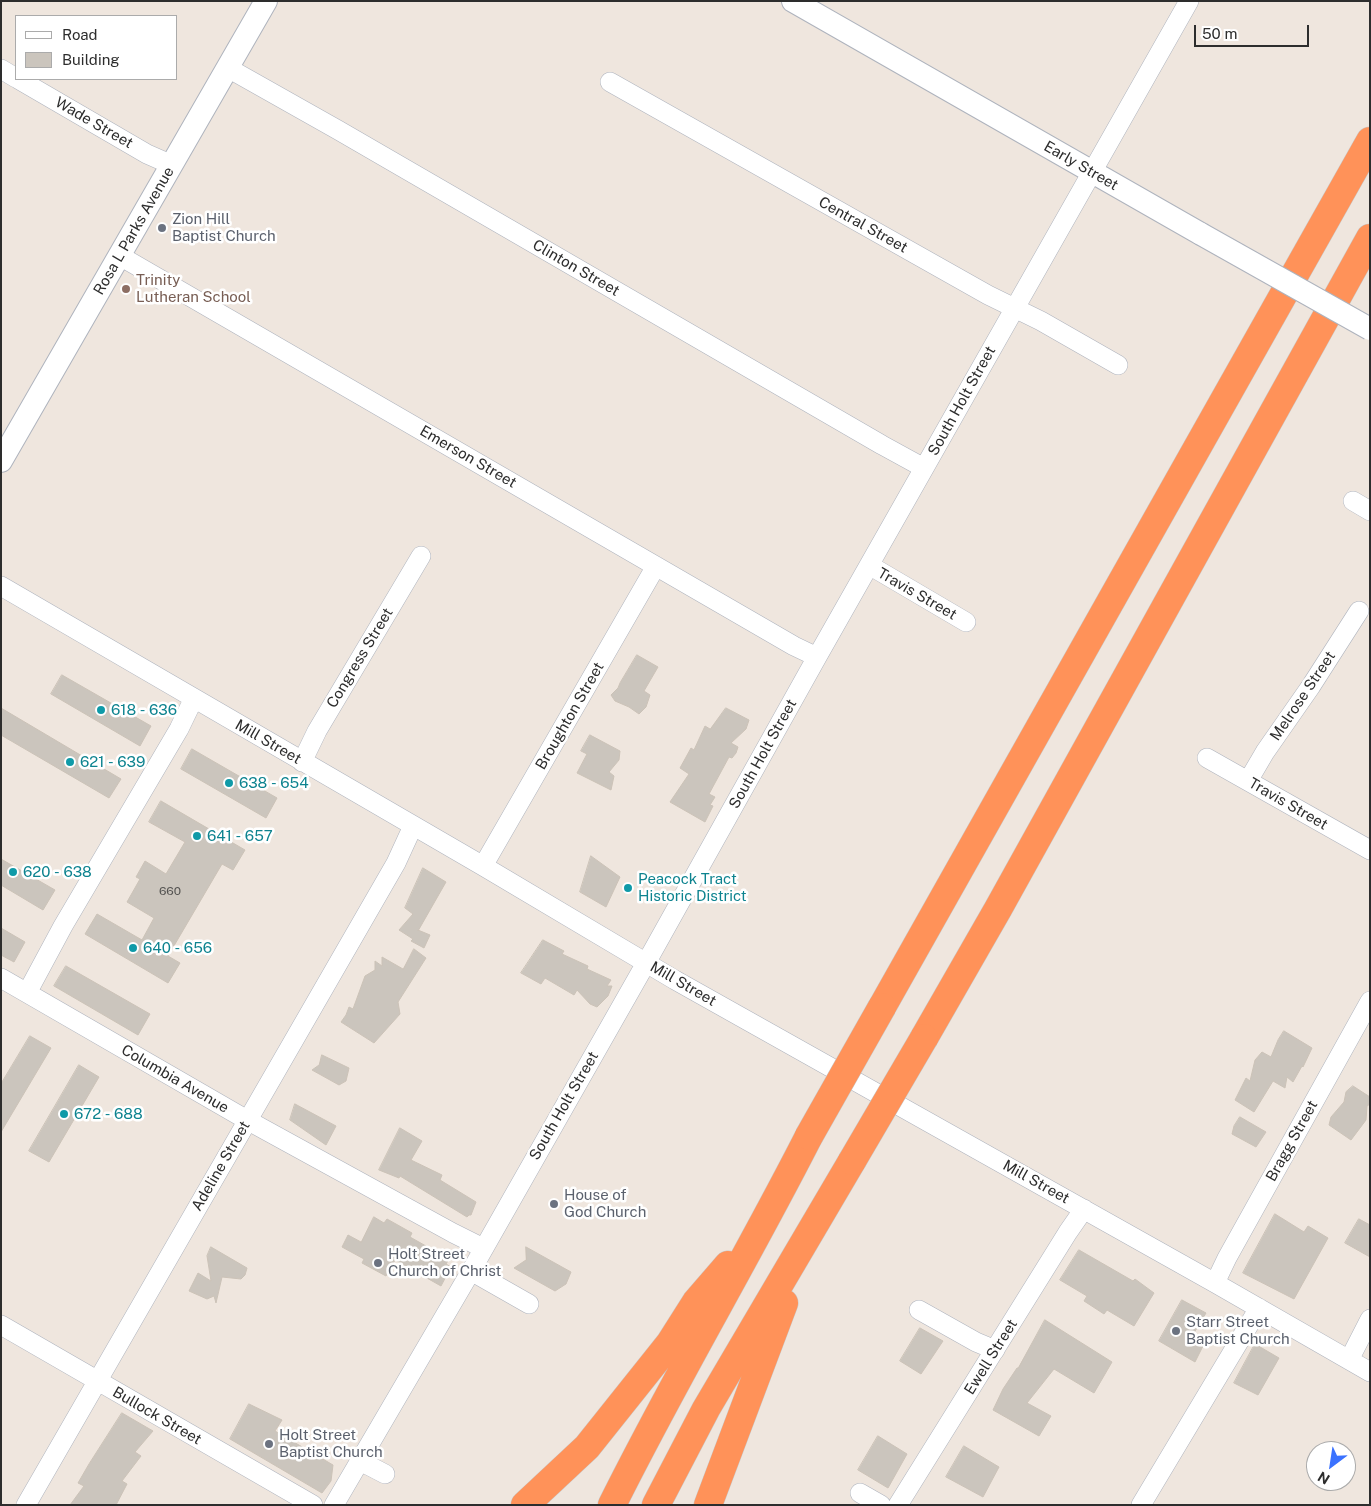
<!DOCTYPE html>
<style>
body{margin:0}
#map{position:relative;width:1371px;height:1506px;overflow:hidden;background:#efe6de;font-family:"Public Sans",sans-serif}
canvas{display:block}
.frame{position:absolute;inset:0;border:2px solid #2d2d2d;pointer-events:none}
.legend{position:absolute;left:15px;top:15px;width:162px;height:65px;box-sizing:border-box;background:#fff;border:1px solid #ababab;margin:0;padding:6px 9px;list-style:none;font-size:15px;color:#2d2d2d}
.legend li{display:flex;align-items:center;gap:10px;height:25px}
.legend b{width:25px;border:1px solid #ababab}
.north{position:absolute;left:1306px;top:1441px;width:50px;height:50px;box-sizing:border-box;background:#fff;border:1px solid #ababab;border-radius:50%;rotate:211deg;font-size:14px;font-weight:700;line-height:20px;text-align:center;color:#2d2d2d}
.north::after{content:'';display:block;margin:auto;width:18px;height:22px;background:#3b72ff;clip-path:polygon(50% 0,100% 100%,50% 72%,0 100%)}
.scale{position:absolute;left:1194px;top:25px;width:115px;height:22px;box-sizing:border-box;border:2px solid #2d2d2d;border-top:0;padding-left:6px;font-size:15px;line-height:18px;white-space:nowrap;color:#2d2d2d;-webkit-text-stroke:4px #fff;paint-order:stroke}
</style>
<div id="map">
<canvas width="1371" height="1506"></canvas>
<div class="frame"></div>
<ul class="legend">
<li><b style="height:6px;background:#fff"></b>Road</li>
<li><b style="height:14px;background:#cbc5bd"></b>Building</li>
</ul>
<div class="north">N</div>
<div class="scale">50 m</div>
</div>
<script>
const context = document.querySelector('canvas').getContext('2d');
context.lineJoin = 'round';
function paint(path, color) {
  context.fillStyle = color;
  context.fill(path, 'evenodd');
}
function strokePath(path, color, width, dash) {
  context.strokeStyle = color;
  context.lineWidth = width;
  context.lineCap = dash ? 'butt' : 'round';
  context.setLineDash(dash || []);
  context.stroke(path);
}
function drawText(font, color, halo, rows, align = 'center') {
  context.font = font + ' "Public Sans",sans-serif';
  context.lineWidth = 5;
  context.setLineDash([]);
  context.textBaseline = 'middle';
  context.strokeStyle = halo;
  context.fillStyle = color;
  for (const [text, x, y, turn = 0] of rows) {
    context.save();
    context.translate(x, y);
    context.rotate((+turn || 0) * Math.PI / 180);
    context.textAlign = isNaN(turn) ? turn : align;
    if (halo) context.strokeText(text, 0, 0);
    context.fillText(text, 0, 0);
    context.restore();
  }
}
const building = new Path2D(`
 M637 655 658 667 644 691 650 695 646 707 639 714 629 707 615 701 611 695 618 688 620 683Z
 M62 675 151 726 140 746 51 694Z
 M1 708 121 779 109 798 1 735Z
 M726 708 749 720 746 729 731 743 738 747 736 753 732 758 729 757 709 794 715 797 710 805 713 806 705 822 670 802 689 774 680 768 691 748 694 750 705 726 710 729Z
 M590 735 620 751 619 760 609 772 614 776 611 790 577 773 587 754 581 751Z
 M192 749 277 798 266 818 181 769Z
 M161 801 245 850 233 870 222 864 168 956 180 963 168 983 85 934 97 914 142 940 154 918 127 902 140 879 136 877 145 861 166 874 185 842 149 822Z
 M591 856 620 877 606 907 580 892Z
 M1 859 55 890 43 910 1 885Z
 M423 868 446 882 418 931V930L430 935 424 948 411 941 413 939 399 930 413 914 405 908Z
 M1 928 25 942 14 962 1 955Z
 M543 940 564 951 562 954 588 966 587 969 611 980 607 986H612L608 996 597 1007 590 1004 577 990 574 995 545 978 541 984 521 973Z
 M414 949 426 958 398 1002 400 1014 374 1043 341 1022 346 1015 349 1007 353 1009 365 976 375 970V961L382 966V957L403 969Z
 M66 966 150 1014 138 1035 54 986Z
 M1284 1031 1312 1048 1303 1067 1302 1066 1293 1082 1287 1077 1285 1088 1273 1081 1254 1112 1235 1100 1246 1078 1250 1081 1255 1060 1262 1052 1271 1057 1278 1040Z
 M30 1036 51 1048 1 1132V1084Z
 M322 1055 349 1068 346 1081 339 1085 312 1070 319 1065Z
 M79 1065 99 1077 49 1162 29 1151Z
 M1353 1086 1370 1097V1104L1367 1106 1366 1120 1351 1140 1329 1125 1331 1117 1344 1102 1346 1092Z
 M295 1104 336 1126 326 1145 290 1120Z
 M1240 1117 1266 1132 1256 1147 1232 1134 1234 1126Z
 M400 1128 422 1141 411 1160 442 1175 440 1180 476 1202 471 1215H469L467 1217 400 1176 399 1178 379 1170Z
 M1275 1214 1304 1232 1308 1226 1328 1238 1294 1299 1243 1273Z
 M374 1217 384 1223 387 1219 412 1233 410 1237 449 1259 446 1264 451 1267 441 1286 395 1260 386 1276 362 1263 364 1259 342 1247 348 1235 361 1242Z
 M1359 1219 1370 1225V1257L1345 1243Z
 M211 1247 247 1268 245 1275 241 1279 222 1277 216 1303 214 1296 207 1299 189 1291 198 1273 211 1281 207 1256Z
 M526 1247 571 1272 566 1284 555 1291 514 1268 526 1260Z
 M1079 1250 1133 1281 1135 1279 1154 1293 1134 1326 1107 1310 1104 1314 1084 1301 1087 1296 1060 1280Z
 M1182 1300 1206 1313 1194 1333 1206 1340 1195 1362 1159 1341Z
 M1045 1320 1112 1362 1094 1393 1054 1369 1027 1403 1051 1416 1039 1436 993 1410 1003 1389 1017 1368H1018Z
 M920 1328 943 1341 921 1374 900 1361Z
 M1255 1344 1279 1358 1258 1395 1234 1383Z
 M249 1404 282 1420 275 1431 333 1465 331 1481 322 1493 230 1439Z
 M122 1413 153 1431 135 1452 141 1456 122 1481 127 1484 116 1505H70L84 1486 78 1483 89 1464Z
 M878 1436 907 1454 888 1488 858 1470Z
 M964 1446 999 1467 983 1497 946 1477Z`);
const minor = new Path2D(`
 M228 68 338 130 882 445 924 468
 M1 69 16 78
 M18 79 147 154 172 165
 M610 82 988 295 1041 321 1118 365
 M120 256 794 646 817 657
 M1353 501 1370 511
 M869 565 966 622
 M1 586 483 866 675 980 1215 1283 1370 1372
 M1207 758 1370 850
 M302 762 317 731 421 556
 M1248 781 1265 752 1311 686 1359 611
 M483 866 656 566
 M1 978 247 1120 453 1233 483 1248
 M27 993 63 926 179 729 194 698
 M471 1271 529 1304
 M1215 1283 1227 1258 1370 1001
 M919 1310 976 1342 995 1350
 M1 1325 313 1505
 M1349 1360 1370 1319
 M360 1461 385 1474
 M860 1493 881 1505
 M26 1505 396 863 413 826
 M334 1505 471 1271 646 963 817 657 1189 1
 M898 1505 1068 1232 1084 1209
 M1141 1505 1259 1308`);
const tertiary = new Path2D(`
 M793 1 1201 234
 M1 461 266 1`);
const motorway = new Path2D(`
 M882 1007 1370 141
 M924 1038 998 909 1370 238
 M525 1505 587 1447 670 1343 696 1302 728 1265
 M612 1505C674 1380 746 1260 809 1136
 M656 1505 706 1409 852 1161
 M708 1505 784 1303`);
const tertiaryBridge = new Path2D(`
 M1201 234 1370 329`);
const motorwayBridge = new Path2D(`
 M809 1136 882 1007
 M852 1161 924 1038`);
const markers = [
 [162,228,5,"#6b7280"],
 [126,289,5,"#8d6e63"],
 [101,710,5,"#0f9aa8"],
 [70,762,5,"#0f9aa8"],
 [229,783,5,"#0f9aa8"],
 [197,836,5,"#0f9aa8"],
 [13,872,5,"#0f9aa8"],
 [628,888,5,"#0f9aa8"],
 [133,948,5,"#0f9aa8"],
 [64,1114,5,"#0f9aa8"],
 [554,1204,5,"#6b7280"],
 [378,1263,5,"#6b7280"],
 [1176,1331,5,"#6b7280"],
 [269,1444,5,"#6b7280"]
];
const numberNames = [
 ["660",170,891]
];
const streetNames = [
 ["Wade Street",94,123,30],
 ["Early Street",1081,166,30],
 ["Central Street",863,225,29],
 ["Rosa L Parks Avenue",134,231,-60],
 ["Clinton Street",576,268,30],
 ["South Holt Street",962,401,-61],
 ["Emerson Street",468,457,30],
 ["Travis Street",917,594,30],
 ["Congress Street",360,658,-59],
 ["Melrose Street",1303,696,-56],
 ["Broughton Street",570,716,-60],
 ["Mill Street",268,742,30],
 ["South Holt Street",763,754,-61],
 ["Travis Street",1288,804,30],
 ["Mill Street",683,984,30],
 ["Columbia Avenue",175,1079,30],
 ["South Holt Street",564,1106,-60],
 ["Bragg Street",1292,1141,-61],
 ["Adeline Street",221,1166,-60],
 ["Mill Street",1036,1182,29],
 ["Ewell Street",991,1357,-58],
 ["Bullock Street",157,1416,30]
];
const worshipNames = [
 ["Zion Hill",172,219],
 ["Baptist Church",172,236],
 ["House of",564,1195],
 ["God Church",564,1212],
 ["Holt Street",388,1254],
 ["Church of Christ",388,1271],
 ["Starr Street",1186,1322],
 ["Baptist Church",1186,1339],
 ["Holt Street",279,1435],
 ["Baptist Church",279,1452]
];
const educationNames = [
 ["Trinity",136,280],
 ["Lutheran School",136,297]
];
const cultureNames = [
 ["618 - 636",111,710],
 ["621 - 639",80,762],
 ["638 - 654",239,783],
 ["641 - 657",207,836],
 ["620 - 638",23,872],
 ["Peacock Tract",638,879],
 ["Historic District",638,896],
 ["640 - 656",143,948],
 ["672 - 688",74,1114]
];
paint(building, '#cbc5bd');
strokePath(building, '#cbc2b7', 1);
strokePath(minor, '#aeb3bd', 20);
strokePath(tertiary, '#aeb3bd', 24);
strokePath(motorway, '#c8c8c8', 29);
strokePath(minor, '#fff', 19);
strokePath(tertiary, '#fff', 22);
strokePath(motorway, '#ff9259', 28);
strokePath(tertiaryBridge, '#aeb3bd', 24, []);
strokePath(motorwayBridge, '#c8c8c8', 29, []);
strokePath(tertiaryBridge, '#fff', 22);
strokePath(motorwayBridge, '#ff9259', 28);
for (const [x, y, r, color] of markers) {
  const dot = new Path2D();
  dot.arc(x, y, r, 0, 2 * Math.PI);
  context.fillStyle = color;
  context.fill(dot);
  strokePath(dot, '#fff', 2);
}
drawText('12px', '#545351', null, numberNames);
drawText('15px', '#2d2d2d', '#fff', streetNames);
drawText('15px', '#5b616d', '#fff', worshipNames, 'left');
drawText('15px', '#785e54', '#fff', educationNames, 'left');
drawText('15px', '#0d838f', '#fff', cultureNames, 'left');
</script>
